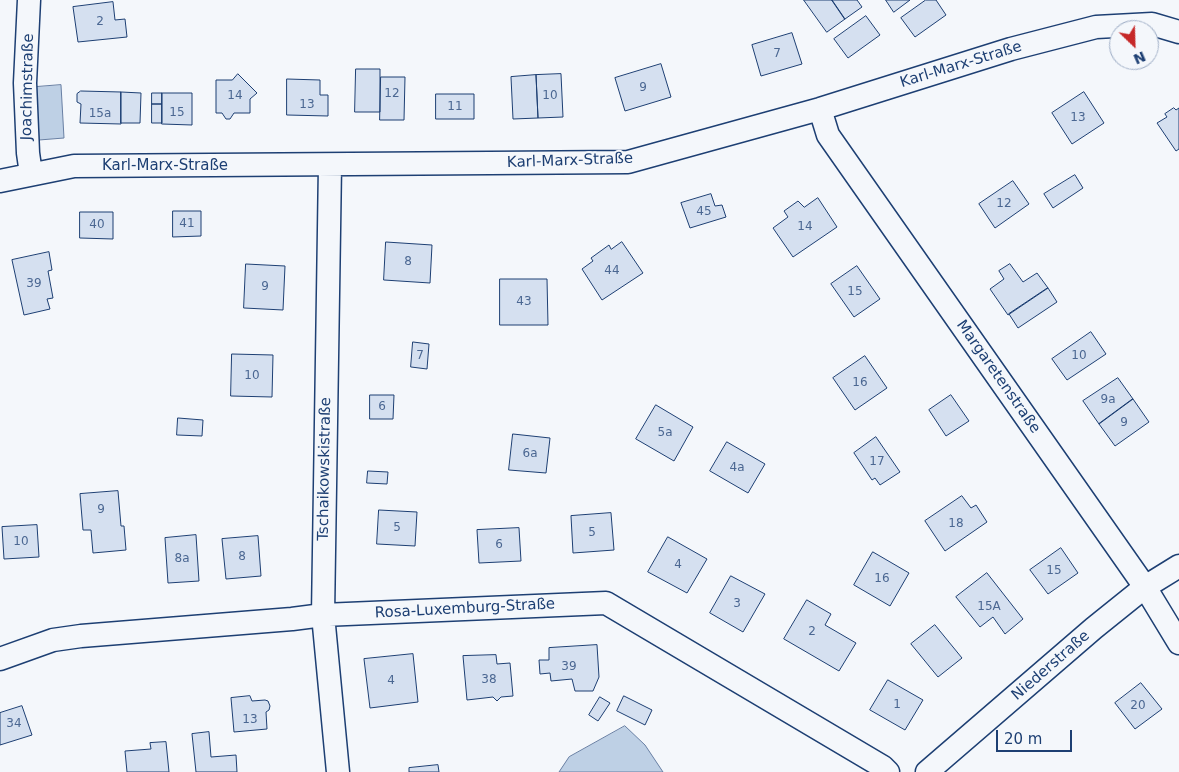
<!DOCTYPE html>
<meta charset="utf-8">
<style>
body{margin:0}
#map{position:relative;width:1179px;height:772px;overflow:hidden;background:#f4f7fb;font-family:"DejaVu Sans",sans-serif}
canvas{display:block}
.north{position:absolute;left:1109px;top:20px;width:50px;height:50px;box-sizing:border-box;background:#f4f7fb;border:1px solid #9eadc5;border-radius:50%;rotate:156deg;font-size:14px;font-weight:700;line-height:20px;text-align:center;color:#1d3f73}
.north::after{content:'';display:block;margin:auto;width:18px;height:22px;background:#c62828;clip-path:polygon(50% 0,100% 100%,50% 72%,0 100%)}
.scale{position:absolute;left:996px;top:730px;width:76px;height:22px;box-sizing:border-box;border:2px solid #1d3f73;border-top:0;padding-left:6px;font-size:15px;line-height:18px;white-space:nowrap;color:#1d3f73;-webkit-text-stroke:4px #f4f7fb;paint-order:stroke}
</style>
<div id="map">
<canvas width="1179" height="772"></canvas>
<div class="north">N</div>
<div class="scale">20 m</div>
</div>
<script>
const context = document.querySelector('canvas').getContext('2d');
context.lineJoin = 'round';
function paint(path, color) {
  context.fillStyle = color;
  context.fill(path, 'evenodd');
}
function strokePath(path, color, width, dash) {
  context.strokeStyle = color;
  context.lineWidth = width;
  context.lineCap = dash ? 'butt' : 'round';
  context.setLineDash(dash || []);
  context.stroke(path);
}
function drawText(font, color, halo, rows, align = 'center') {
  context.font = font + ' "DejaVu Sans",sans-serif';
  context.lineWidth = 4;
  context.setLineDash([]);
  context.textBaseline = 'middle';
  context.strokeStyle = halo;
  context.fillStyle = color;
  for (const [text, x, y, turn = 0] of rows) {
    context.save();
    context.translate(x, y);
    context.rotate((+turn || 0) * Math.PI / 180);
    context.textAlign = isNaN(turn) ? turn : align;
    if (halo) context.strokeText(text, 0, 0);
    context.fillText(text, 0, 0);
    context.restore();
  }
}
const water = new Path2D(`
 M61 85 64 138 39 140 36 87Z
 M625 726 645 745 663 772H559L569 757Z`);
const building = new Path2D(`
 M804 0H832L845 19 827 32Z
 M832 0H857L862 7 845 19Z
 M886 0H910L894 12Z
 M926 0H936L946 15 915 37 901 18Z
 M113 2 115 20 125 19 127 37 78 42 73 7Z
 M866 16 880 35 848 58 834 39Z
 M792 33 802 64 761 76 752 45Z
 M661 64 671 97 625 111 615 78Z
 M356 69H380V112H355Z
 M238 74 257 93 250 99V113H234L230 119H226L222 113H216V80H232Z
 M561 74 563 117 538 118 536 75Z
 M536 75 538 118 513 119 511 77Z
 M381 77H405L404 120H380Z
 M287 79 320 80V95H328V116L287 115Z
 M81 91 121 92V124L80 123 81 104 77 102V94Z
 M121 92 141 93 140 123H121Z
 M1084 92 1104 123 1072 144 1052 113Z
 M152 93H162V104H152Z
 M162 93H192V125L162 124Z
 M436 94H474V119H436Z
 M152 104H162V123H152Z
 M1174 108 1176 110 1179 108V149L1176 151 1157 123 1167 117 1165 114Z
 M1075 175 1083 188 1053 208 1044 194Z
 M1013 181 1029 204 995 228 979 204Z
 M711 194 715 206 722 205 726 217 690 228 681 203Z
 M818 198 837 227 793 257 773 228 788 217 784 211 798 201 804 207Z
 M173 211H201V236L173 237Z
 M80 212H113V239L80 238Z
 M386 242 432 245 430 283 384 280Z
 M622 242 643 273 602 300 582 269 593 261 591 258 609 245 611 249Z
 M49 252 52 270 48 271 53 298 47 299 50 309 24 315 12 260Z
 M246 264 285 266 283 310 244 308Z
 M1010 264 1023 282 1037 273 1048 288 1008 315 990 289 1004 279 999 271Z
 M857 266 880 299 854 317 831 284Z
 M500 279H547L548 325H500Z
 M1048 288 1057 302 1018 328 1009 314Z
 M1091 332 1106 354 1067 380 1052 359Z
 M413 342 429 344 427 369 411 367Z
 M232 354 273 355 272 397 231 396Z
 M865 356 887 388 855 410 833 378Z
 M1118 378 1133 399 1099 424 1083 401Z
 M370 395H394L393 419H370Z
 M951 395 969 421 946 436 929 410Z
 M1133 399 1149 422 1115 446 1099 424Z
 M656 405 693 427 674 461 636 439Z
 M178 418 203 420 202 436 177 435Z
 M513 434 550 438 546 473 509 470Z
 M876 437 900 472 880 485 875 478 872 480 854 453Z
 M727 442 765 464 748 493 710 471Z
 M368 471 388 472 387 484 367 483Z
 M118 491 121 526H124L126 550 93 553 91 530H83L80 494Z
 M962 496 971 508 976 505 987 522 945 551 925 521Z
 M379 510 417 512 415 546 377 544Z
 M611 513 614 550 573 553 571 516Z
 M37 525 39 557 4 559 2 527Z
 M519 528 521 561 479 563 477 530Z
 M196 535 199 581 168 583 165 538Z
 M258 536 261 576 226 579 222 539Z
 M668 537 707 559 687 593 648 572Z
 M1061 548 1078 573 1048 594 1030 570Z
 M873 552 909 573 890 606 854 585Z
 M987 573 1023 619 1005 634 993 617 980 627 956 597Z
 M731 576 765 594 743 632 710 613Z
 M807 600 831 614 825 625 856 643 839 671 784 639Z
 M935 625 962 658 938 677 911 644Z
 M597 645 599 677 593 691H575L572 679 551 681 550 673 540 674 539 660H549V648Z
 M413 654 418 702 370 708 364 659Z
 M496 655 497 664 510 663 513 696 501 697 497 701 493 697 467 700 463 656Z
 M888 680 923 700 905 730 870 710Z
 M1141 683 1162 709 1135 729 1115 703Z
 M250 696 252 701 265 700 268 701 270 706 269 710 266 712 267 729 234 732 231 698Z
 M624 696 652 710 645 725 617 711Z
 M600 697 610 703 598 721 589 715Z
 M22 706 32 735 0 745V713Z
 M209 732 211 757 236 755 237 772H196L192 734Z
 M166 742 169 772H127L125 751 151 749 150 743Z
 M438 765 439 772H409V768Z`);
const minor = new Path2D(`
 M29 0 25 83 28 153 31 174
 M820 109 828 135 1145 587 1179 643
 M330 165 323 615 338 772
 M0 181 74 166 628 162 820 109 1011 49 1096 27 1152 24 1179 32
 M0 659 53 640 81 636 292 619 323 615 606 603 883 767 888 772
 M927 772 1094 628 1145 587 1179 566`);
const numberNames = [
 ["2",100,22],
 ["7",777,54],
 ["9",643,88],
 ["12",392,94],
 ["14",235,96],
 ["10",550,96],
 ["13",307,105],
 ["11",455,107],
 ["15",177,113],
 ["15a",100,114],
 ["13",1078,118],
 ["12",1004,204],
 ["45",704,212],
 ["41",187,224],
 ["40",97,225],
 ["14",805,227],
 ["8",408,262],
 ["44",612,271],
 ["39",34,284],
 ["9",265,287],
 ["15",855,292],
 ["43",524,302],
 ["7",420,356],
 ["10",1079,356],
 ["10",252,376],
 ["16",860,383],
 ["9a",1108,400],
 ["6",382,407],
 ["9",1124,423],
 ["5a",665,433],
 ["6a",530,454],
 ["17",877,462],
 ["4a",737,468],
 ["9",101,510],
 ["18",956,524],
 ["5",397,528],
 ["5",592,533],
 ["10",21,542],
 ["6",499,545],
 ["8",242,557],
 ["8a",182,559],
 ["4",678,565],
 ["15",1054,571],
 ["16",882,579],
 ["3",737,604],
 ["15A",989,607],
 ["2",812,632],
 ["39",569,667],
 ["38",489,680],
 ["4",391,681],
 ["1",897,705],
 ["20",1138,706],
 ["13",250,720],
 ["34",14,724]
];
const streetNames = [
 ["Karl-Marx-Straße",961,65,-17],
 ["Joachimstraße",28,87,-89],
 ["Karl-Marx-Straße",570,161,-2],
 ["Karl-Marx-Straße",165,166],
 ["Margaretenstraße",998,377,55],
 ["Tschaikowskistraße",325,469,-89],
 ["Rosa-Luxemburg-Straße",465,609,-3],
 ["Niederstraße",1051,666,-41]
];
paint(water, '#bed0e5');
strokePath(water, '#687fa3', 1);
paint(building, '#d5e0f0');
strokePath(building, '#1d3f73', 1);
strokePath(minor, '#1d3f73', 25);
strokePath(minor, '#f4f7fb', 22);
drawText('12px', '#4b6792', null, numberNames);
drawText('15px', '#1d3f73', '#f4f7fb', streetNames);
</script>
